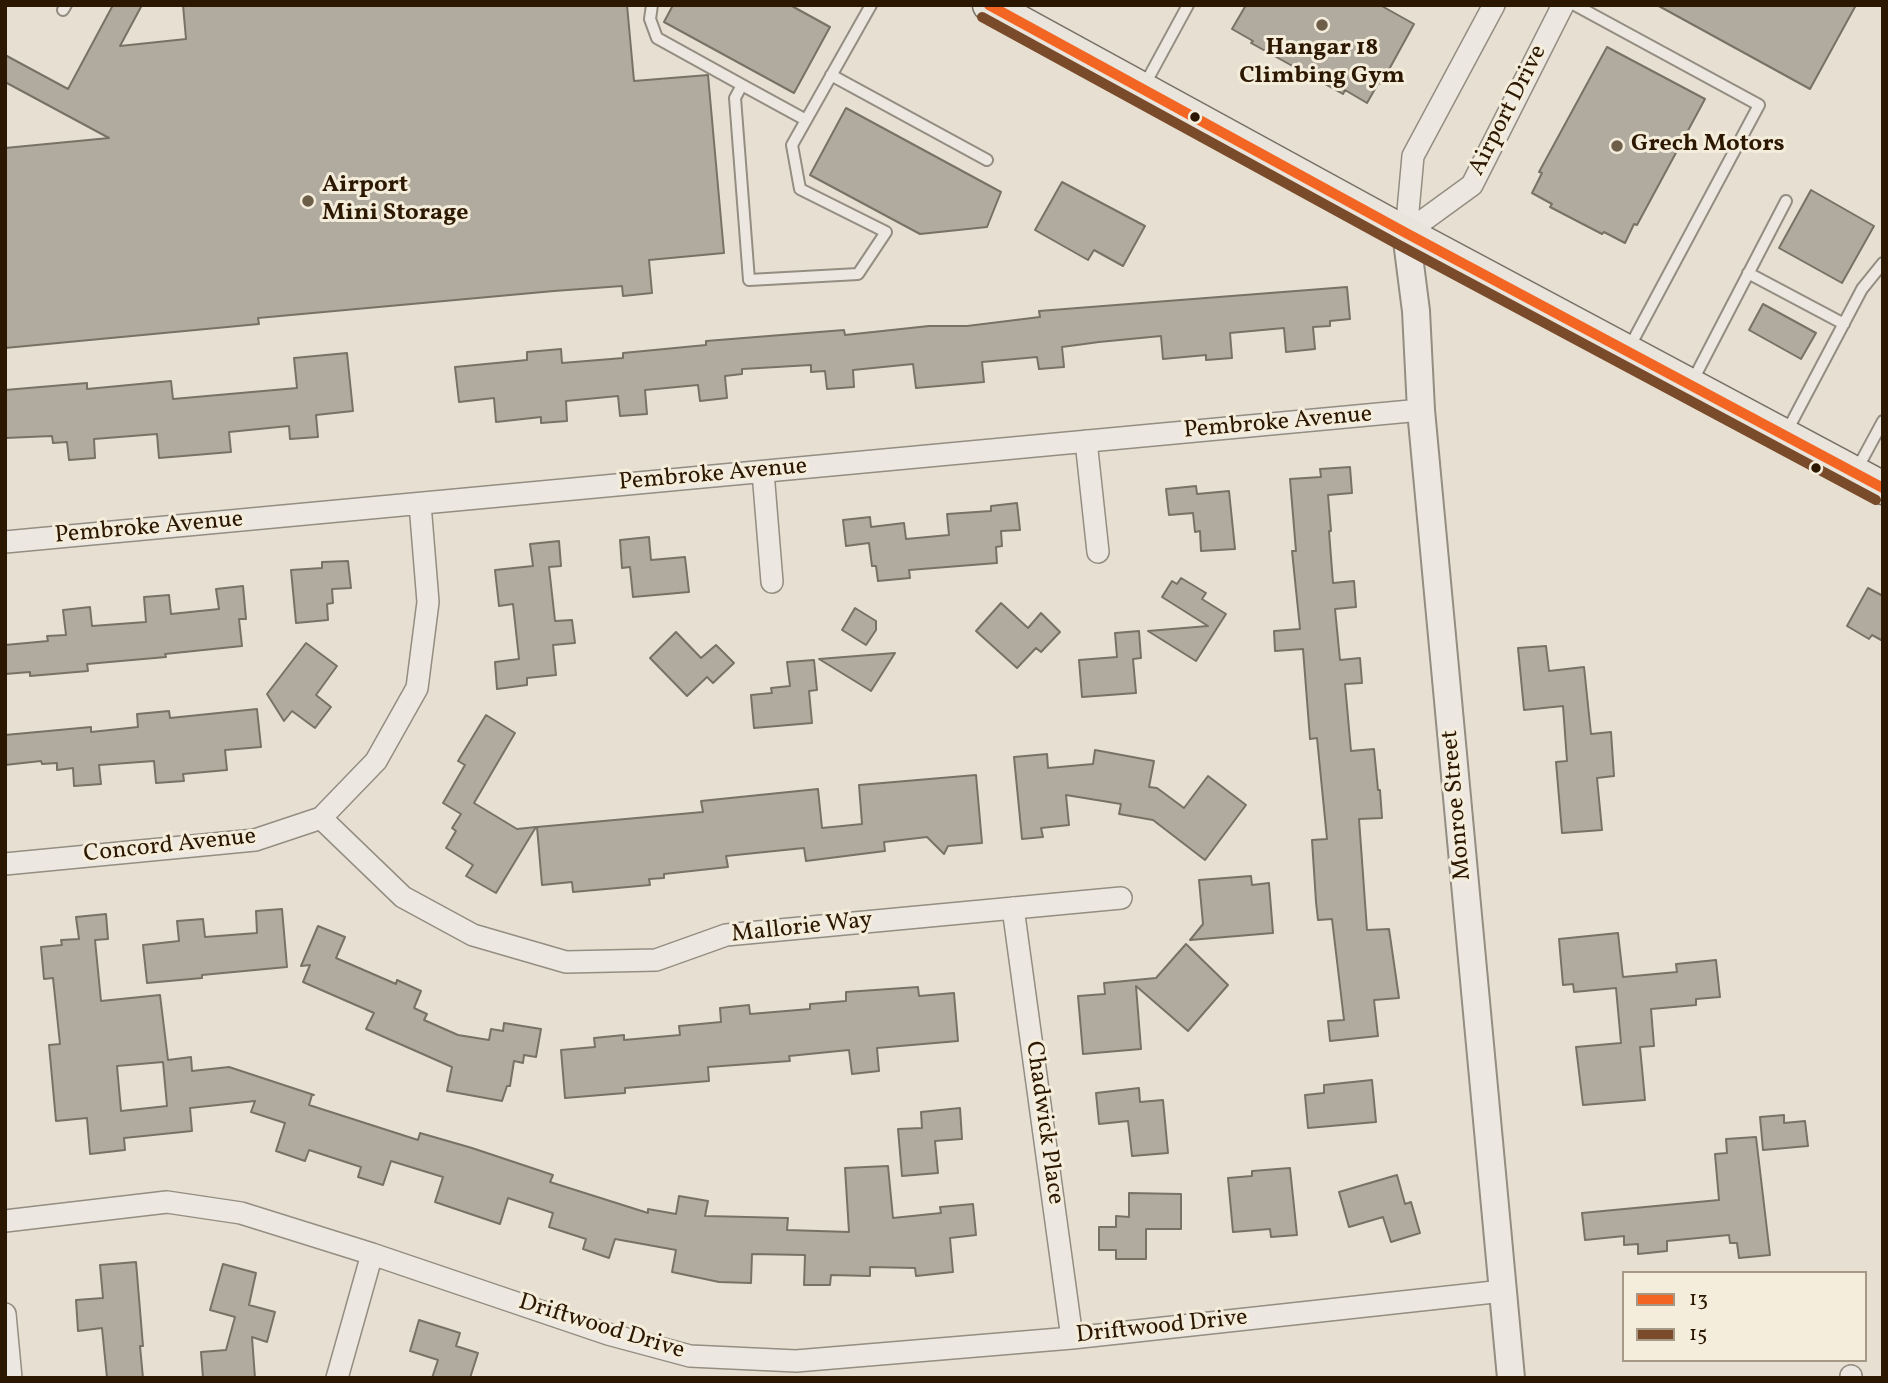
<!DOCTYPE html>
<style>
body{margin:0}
#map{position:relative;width:1888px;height:1383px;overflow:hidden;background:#e7e0d2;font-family:Vollkorn,serif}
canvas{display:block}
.frame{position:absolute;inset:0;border:7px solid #2c1800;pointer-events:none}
.legend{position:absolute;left:1622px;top:1271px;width:245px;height:91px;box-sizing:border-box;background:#f5eddc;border:2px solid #a59884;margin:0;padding:9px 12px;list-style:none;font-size:21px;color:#2c1800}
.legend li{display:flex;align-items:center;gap:14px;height:35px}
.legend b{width:35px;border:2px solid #a59884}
</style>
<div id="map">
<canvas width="1888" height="1383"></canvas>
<div class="frame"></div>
<ul class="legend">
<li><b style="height:9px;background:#f26522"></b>13</li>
<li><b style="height:9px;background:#7a4b2a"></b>15</li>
</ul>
</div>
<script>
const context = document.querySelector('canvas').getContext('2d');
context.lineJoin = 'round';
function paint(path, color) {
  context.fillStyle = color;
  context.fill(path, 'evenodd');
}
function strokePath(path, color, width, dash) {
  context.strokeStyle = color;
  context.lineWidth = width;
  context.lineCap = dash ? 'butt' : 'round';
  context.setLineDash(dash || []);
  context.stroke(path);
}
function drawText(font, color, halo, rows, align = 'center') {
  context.font = font + ' Vollkorn,serif';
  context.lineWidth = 6;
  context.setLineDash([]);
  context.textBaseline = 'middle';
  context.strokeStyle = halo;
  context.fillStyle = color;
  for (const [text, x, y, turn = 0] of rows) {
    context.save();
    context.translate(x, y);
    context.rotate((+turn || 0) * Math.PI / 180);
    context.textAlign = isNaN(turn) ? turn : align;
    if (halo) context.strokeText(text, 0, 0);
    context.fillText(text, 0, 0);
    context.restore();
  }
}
const building = new Path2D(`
 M113 5H142L120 46 186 39 183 5H627L634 81 708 75 724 253 649 260 652 293 623 296 622 286 554 291 258 318 259 324 5 348V148L109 138 5 82V55L68 89Z
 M673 5H790L830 27 794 93 664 22Z
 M1246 5H1380L1414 24 1381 84 1379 82 1367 103 1345 90 1343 94 1251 43 1253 41 1232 29Z
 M1657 5H1856L1810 89Z
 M1607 47 1705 99 1637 225 1634 224 1625 243 1604 232 1602 234 1550 207 1552 204 1532 193 1542 173 1539 172Z
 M846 108 1001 192 987 227 920 234 810 175Z
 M1062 182 1145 226 1123 266 1094 250 1088 260 1035 230Z
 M1811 190 1874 226 1842 283 1779 248Z
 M1347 287 1350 319 1330 321V326L1313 327 1315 349 1286 352 1284 328 1230 333 1232 358 1206 360V355L1163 359 1161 336 1099 342 1062 347 1064 367 1039 369 1037 357 982 362 984 382 916 388 913 364 853 370 854 387 827 389 825 371 811 372V365L742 369V374L725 376 727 398 700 401 698 385 645 390 647 414 620 416 618 396 566 401 567 421 541 423V417L496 422 494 398 459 402 455 367 527 360V352L561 349 562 363 623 358V353L706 345V341L844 330 845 335 929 326H967L1040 317 1039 311Z
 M1763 304 1816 333 1801 359 1749 330Z
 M347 353 353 411 316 415 318 437 290 439 289 426 229 432 231 452 159 458 157 434 94 439 95 458 69 460 67 442 53 443 52 436 5 438V390L87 383V389L171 381 173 399 297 388 294 358Z
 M1350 467 1352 493 1328 495 1331 531H1329L1333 583 1354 581 1356 607 1335 609 1340 660 1360 658 1362 683 1345 684 1351 751 1374 749 1378 790H1380L1382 818 1359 819 1367 930 1389 929 1399 998 1374 1000 1378 1036 1330 1041 1328 1021 1344 1020 1332 919 1318 920 1316 902 1312 840 1327 839 1317 738 1310 739 1303 649 1275 651 1274 631 1300 629 1292 551H1296L1290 479 1321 477 1320 469Z
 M1196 486 1197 494 1229 491 1235 549 1201 551 1200 531 1195 532 1193 513 1169 515 1166 489Z
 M1017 503 1020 530 1001 531 1002 546 996 547 997 563 909 570 910 578 878 581 876 566H872L869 543 846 546 843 520 870 517 871 527 904 523 906 539 949 535 947 514 991 511V506Z
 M649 537 651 560 685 557 689 592 633 597 630 567 622 568 620 540Z
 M559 541 561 566 549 567 555 621 572 620 575 643 553 645 556 675 527 678V685L497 689 495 662 519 659 513 604 499 606 495 570 533 566 530 544Z
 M348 561 351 588 332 589 333 603 327 604 328 620 296 623 291 570 322 568V562Z
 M1181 578 1206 593 1202 599 1226 614 1196 661 1148 631 1208 626 1162 597 1172 581 1177 584Z
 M243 586 246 619H239L242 646 165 654 166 657 87 664 88 671 30 676V672L5 674V645L48 641 47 636 66 635 63 610 90 607 92 626 146 622 144 597 169 595 171 614 219 609 216 589Z
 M1868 588 1883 596V641L1872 635 1869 639 1847 626Z
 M1001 603 1028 628 1041 613 1060 632 1041 652 1036 648 1017 668 976 631Z
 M855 608 876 621V630L866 645 842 630Z
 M1139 631 1141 658 1133 659 1136 693 1082 697 1079 660 1117 657 1115 633Z
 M676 632 701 658 716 645 734 663 713 683 707 677 687 696 650 658Z
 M306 643 337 666 316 695 331 707 315 728 292 711 284 721 267 694Z
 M1546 646 1549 671 1584 667 1591 734 1611 732 1614 776 1597 778 1602 830 1562 833 1556 762 1567 761 1563 706 1524 710 1518 648Z
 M895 653 871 691 819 659Z
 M814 660 817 690 809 691 812 723 754 728 751 695 772 693 771 688 790 686 787 662Z
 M257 709 261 747 225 750 227 770 183 774 184 781 156 783 154 761 99 765 101 784 74 786 73 768 57 770V763L42 764 41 761 5 765V735L91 727V732L138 727 137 714 169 711 170 718Z
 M486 715 515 733 474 803 517 829 536 827 496 893 466 876 473 865 446 848 456 831 452 828 461 814 443 803 465 765 458 761Z
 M1095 750 1154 761 1149 787 1157 788 1184 808 1208 776 1246 805 1205 860 1153 820 1119 814 1121 804 1066 795 1069 825 1041 828 1043 837 1022 839 1014 757 1047 754 1048 768 1093 764Z
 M976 775 982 843 948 846 944 854 927 837 884 842 885 851 806 861 804 848 726 856 728 867 664 874V878L649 879 650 885 573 892 572 882 542 885 537 827 703 812 701 801 818 789 822 828 862 824 859 785Z
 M1251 876 1252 885 1269 883 1273 933 1190 940 1203 924 1199 880Z
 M282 909 287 967 202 975V978L147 983 143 945 179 941 177 921 203 919 205 937 257 933 256 911Z
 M106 914 108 939 95 940 101 1001 160 995 168 1060 191 1057 192 1071 229 1067 314 1095H312L309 1105 418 1140 420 1133 472 1148 553 1175 550 1182 648 1213V1209L676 1214 679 1196 708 1201 705 1216 788 1218 787 1230 849 1232 845 1168 888 1166 893 1218 941 1213 940 1207 973 1204 976 1235 950 1238 953 1272 916 1276 915 1268 870 1267V1276L831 1275 830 1285H804L805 1255 752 1254 751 1283 719 1282 672 1272 676 1250 615 1239 609 1258 583 1249 586 1239 549 1227 553 1213 508 1198 500 1224 435 1202 443 1177 391 1161 383 1185 358 1177 361 1167 309 1150 305 1161 276 1151 285 1123 251 1112 255 1101 190 1108 192 1131 124 1138 125 1150 90 1154 87 1118 56 1121 49 1045 60 1044 53 978 44 979 41 947 62 945 61 940 79 939 76 917ZM163 1062 167 1106 121 1111 117 1066Z
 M318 926 345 937 336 958 396 984 397 980 421 991 414 1008 427 1014 424 1020 458 1035 489 1040 491 1029 503 1031 504 1023 541 1029 536 1057 524 1055 523 1063 514 1061 510 1086H507L502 1101 447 1091 452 1067 366 1029 374 1013 303 982 310 965 301 966Z
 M1618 933 1623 977 1677 972 1676 964 1716 960 1720 997 1696 999V1005L1651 1009 1654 1046 1640 1047 1645 1100 1583 1105 1576 1047 1621 1043 1616 988 1574 992 1573 984 1563 985 1559 939Z
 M1186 944 1228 985 1188 1031 1136 986 1141 1049 1083 1054 1078 996 1105 994 1104 983 1156 978Z
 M918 987 919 996 954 993 958 1041 877 1048 879 1071 852 1074 849 1050 789 1056 790 1061 708 1067 709 1081 625 1088V1093L565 1098 561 1050 595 1047 594 1038 624 1035V1040L680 1035 679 1026 721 1022 720 1008 749 1005 750 1014 810 1009V1004L846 1001V992Z
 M1372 1080 1376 1122 1308 1128 1305 1095 1324 1093V1085Z
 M1139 1088 1140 1102 1163 1100 1168 1153 1132 1156 1128 1121 1099 1124 1096 1093Z
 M960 1108 962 1139 935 1141 938 1173 902 1176 898 1129 922 1128 921 1112Z
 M1784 1115V1123L1805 1121 1808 1146 1763 1150 1760 1117Z
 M1756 1137 1770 1255 1739 1258 1737 1243H1730L1729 1235 1667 1241V1251L1638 1254V1244L1624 1245V1236L1585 1240 1582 1213 1719 1200 1715 1154 1727 1153 1726 1139Z
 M1290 1168 1297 1235 1271 1237 1270 1229 1233 1232 1228 1178 1252 1176V1171Z
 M1397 1175 1405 1204 1411 1202 1420 1233 1391 1242 1383 1217 1349 1227 1339 1192Z
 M1129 1193 1181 1194V1229H1146V1259H1116V1250H1099V1227H1116V1216L1129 1217Z
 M136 1262 143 1346H140L143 1378H107L102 1328 78 1331 76 1300 103 1298 100 1265Z
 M223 1264 256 1273 249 1305 275 1312 267 1342 252 1337 255 1378H203L201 1352 226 1350 235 1317 210 1310Z
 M419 1320 460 1333 456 1346 478 1353 470 1378H432L438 1360 410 1351Z`);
const service = new Path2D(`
 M652 5 650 19 657 38 742 85
 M1575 5 1759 105 1629 348
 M63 10 66 5
 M831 75 987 160
 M1144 86 1188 5
 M806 120 742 85 735 98 749 280 858 274 886 232 800 189 792 145 871 5
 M1748 273 1844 324
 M1692 382 1786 201
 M1786 433 1862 289 1883 263
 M1856 471 1883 421`);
const minor = new Path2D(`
 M1406 233 1472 185 1563 5
 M1406 233 1413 156 1494 5
 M1086 441 1098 552
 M763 472 772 582
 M5 542 1421 410
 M321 818 403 897 473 935 566 962 656 960 726 935 1121 898
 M5 864 255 840 321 818 376 761 417 688 428 602 420 504
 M1013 908 1072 1338
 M5 1221 167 1202 241 1213 372 1254 608 1334 690 1356 796 1361 1072 1338 1503 1291
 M5 1314 11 1378
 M1851 1376V1378
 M337 1378 372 1254`);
const tertiary = new Path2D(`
 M1406 233 1416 311 1421 410 1511 1378`);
const primary = new Path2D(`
 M989 5 1406 233 1883 488`);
const bus1 = new Path2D(`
 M989 5 1406 233 1883 488`);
const bus2 = new Path2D(`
 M982 17 1399 245 1876 500`);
const markers = [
 [1322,25,7,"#6d5e4a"],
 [1195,117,6,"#2c1800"],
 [1617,146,7,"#6d5e4a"],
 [308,201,7,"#6d5e4a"],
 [1816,468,6,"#2c1800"]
];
const poiNames = [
 ["Hangar 18",1322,50,"center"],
 ["Climbing Gym",1322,78,"center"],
 ["Grech Motors",1631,146],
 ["Airport",322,187],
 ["Mini Storage",322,215]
];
const streetNames = [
 ["Airport Drive",1509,111,-63],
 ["Pembroke Avenue",1278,424,-5],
 ["Pembroke Avenue",713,476,-5],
 ["Pembroke Avenue",149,529,-5],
 ["Monroe Street",1458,805,-95],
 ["Concord Avenue",170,847,-6],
 ["Mallorie Way",802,929,-6],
 ["Chadwick Place",1043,1123,82],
 ["Driftwood Drive",601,1328,17],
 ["Driftwood Drive",1162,1328,-6]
];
paint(building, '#b1ab9f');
strokePath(building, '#787166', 2);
strokePath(service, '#938d82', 14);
strokePath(minor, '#938d82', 24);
strokePath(tertiary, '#938d82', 30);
strokePath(primary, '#787166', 35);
strokePath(service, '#ece8e1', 10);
strokePath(minor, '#ece8e1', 21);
strokePath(tertiary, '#ece8e1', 26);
strokePath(primary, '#e9e4dc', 32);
strokePath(bus1, '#f26522', 10);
strokePath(bus2, '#7a4b2a', 10);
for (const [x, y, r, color] of markers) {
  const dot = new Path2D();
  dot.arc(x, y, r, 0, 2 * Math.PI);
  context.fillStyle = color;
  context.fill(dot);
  strokePath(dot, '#f5eddc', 2.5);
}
drawText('bold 24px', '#2c1800', '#f5eddc', poiNames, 'left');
drawText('24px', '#2c1800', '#f5eddc', streetNames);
</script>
